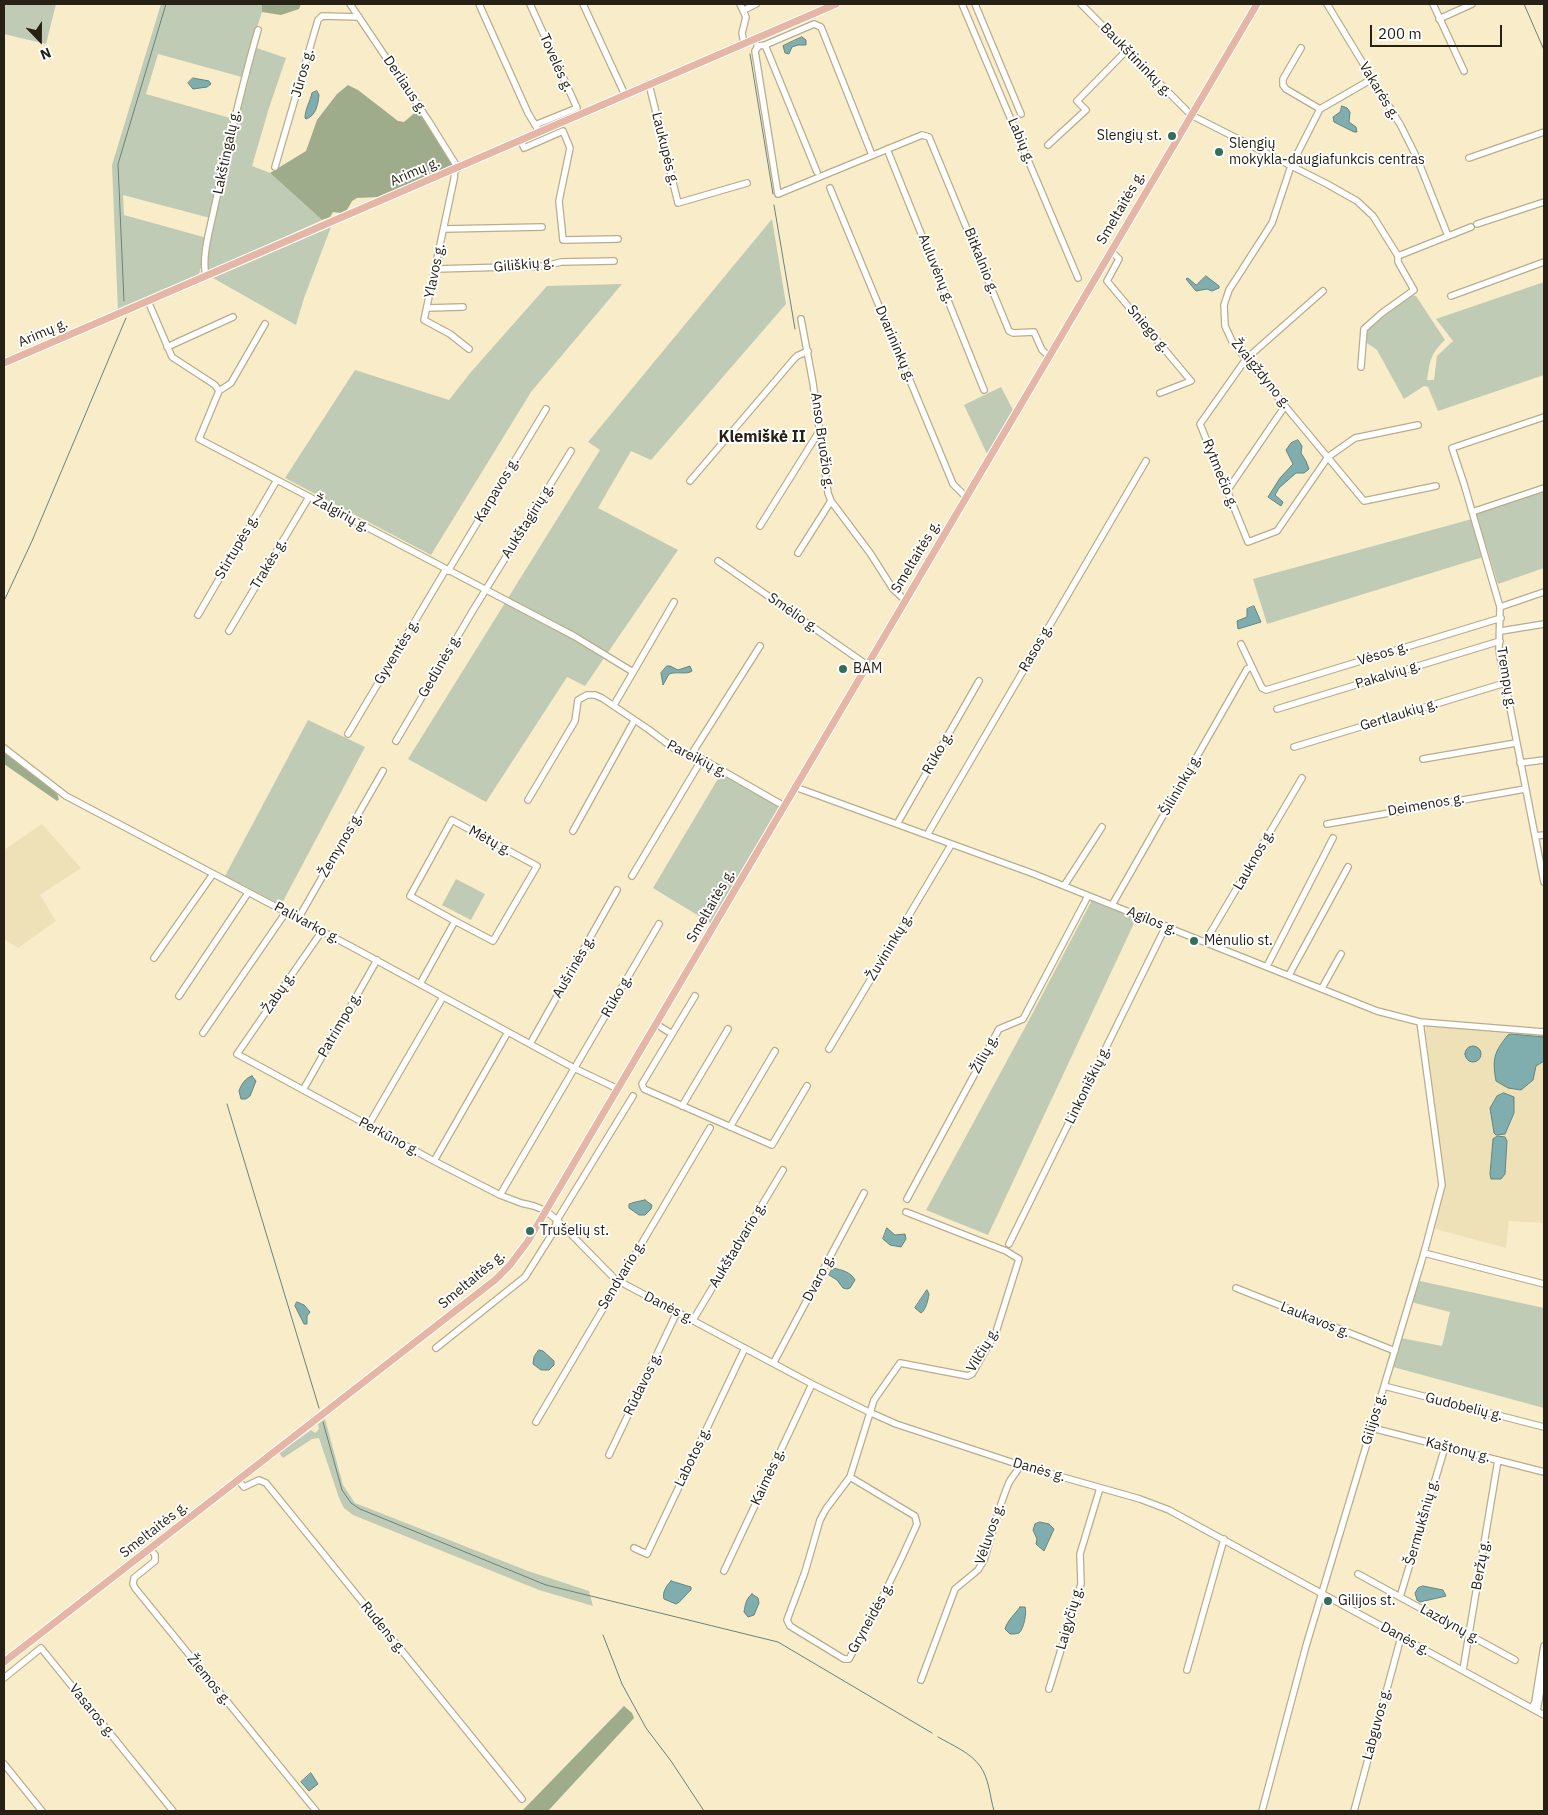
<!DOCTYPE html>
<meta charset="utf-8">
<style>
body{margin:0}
#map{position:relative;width:1548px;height:1815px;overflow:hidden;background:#f8ecc9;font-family:"IBM Plex Sans",sans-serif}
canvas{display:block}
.frame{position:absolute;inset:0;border:5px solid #262114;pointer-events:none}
.north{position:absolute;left:15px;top:15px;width:50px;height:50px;-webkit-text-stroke:4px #fff;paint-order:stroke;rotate:158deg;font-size:14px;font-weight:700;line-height:20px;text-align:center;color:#262114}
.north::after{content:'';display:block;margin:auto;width:18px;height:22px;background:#262114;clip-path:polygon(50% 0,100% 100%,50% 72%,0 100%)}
.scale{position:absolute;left:1370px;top:25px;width:132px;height:22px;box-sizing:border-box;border:2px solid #262114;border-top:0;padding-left:6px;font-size:15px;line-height:18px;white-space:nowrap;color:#262114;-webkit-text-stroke:4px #fff;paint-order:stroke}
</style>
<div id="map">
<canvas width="1548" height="1815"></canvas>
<div class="frame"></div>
<div class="north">N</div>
<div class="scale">200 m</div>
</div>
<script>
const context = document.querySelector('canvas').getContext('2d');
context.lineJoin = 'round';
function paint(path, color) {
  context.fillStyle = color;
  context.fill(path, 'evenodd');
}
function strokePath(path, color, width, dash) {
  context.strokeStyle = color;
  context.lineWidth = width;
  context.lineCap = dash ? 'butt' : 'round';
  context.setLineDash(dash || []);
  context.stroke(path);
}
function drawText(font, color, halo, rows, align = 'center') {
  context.font = font + ' "IBM Plex Sans",sans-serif';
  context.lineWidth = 4;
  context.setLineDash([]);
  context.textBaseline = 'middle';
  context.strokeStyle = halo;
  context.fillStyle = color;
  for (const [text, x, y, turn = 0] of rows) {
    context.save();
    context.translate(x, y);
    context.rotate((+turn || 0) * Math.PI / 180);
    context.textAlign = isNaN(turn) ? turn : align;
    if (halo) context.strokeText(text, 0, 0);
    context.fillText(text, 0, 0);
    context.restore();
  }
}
const built = new Path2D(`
 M42 824 81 868 40 895 56 921 18 948 4 939V850Z
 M1425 1025 1544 1034V1223L1509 1221 1506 1248 1432 1228 1444 1182Z`);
const green = new Path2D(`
 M4 4H56L46 44 4 34Z
 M161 4H262V12L251 46 286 58 269 108 252 166 270 173 322 220 208 272 206 263 214 219 123 195 124 215 207 238 199 275 196 278 118 311 112 165ZM158 54 249 79 237 120 146 94Z
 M772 219 786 304 651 460 631 451 598 508 678 550 585 686 567 677 486 802 408 759 600 450 588 442Z
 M331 227 304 298 296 325 213 278Z
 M1544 282V375L1438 411 1428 387 1424 386 1404 399 1377 350 1364 341 1367 330 1411 295 1416 296 1445 340C1430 354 1430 361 1427 380H1434L1437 356 1453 341 1436 319Z
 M622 284 531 392 431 555 285 478 355 370 449 400 471 372 547 286Z
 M1001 387 1013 410 987 454 964 405Z
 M1544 491V568L1498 584 1476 514Z
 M1472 519 1483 557 1267 624 1253 579Z
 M308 720 365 747 281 905 225 876Z
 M722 772 781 805 712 924 653 888Z
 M456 879 485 894 471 920 442 905Z
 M1092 900 1136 919 988 1235 926 1210 1028 1022Z
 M1420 1281 1544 1308V1408L1393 1367 1401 1338 1442 1346 1450 1312 1411 1302Z
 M325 1419 343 1485 355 1503 528 1571 589 1591 593 1606 539 1590 353 1515 344 1508 339 1498 319 1438 312 1439 283 1458 279 1453 311 1430 315 1433 319 1429 318 1424Z`);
const forest = new Path2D(`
 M262 4H301L299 9 281 15 262 12Z
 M348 85 358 90 398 121 404 122 419 109 453 165 380 197 357 198 352 201 347 210 341 213 333 212 330 217 322 220 270 173 306 151 317 120 337 94Z
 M4 751 55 789 59 799 57 801 4 764Z
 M624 1706 632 1713 634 1718 548 1811H522Z`);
const water = new Path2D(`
 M802 37 806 40V45H798L792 47 789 54 785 53 783 46Z
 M193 78 209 81 211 84 207 87 193 89 188 83Z
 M317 91 319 95C318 104 316 116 306 119L305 118C305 109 310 102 312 93Z
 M1342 106 1347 108 1350 112 1349 122 1356 127 1357 132H1354L1334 122 1333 117 1340 112Z
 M1206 276 1219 286V288L1212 291 1207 289 1196 291 1186 279 1188 278 1196 285Z
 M1298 440 1302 446 1301 453 1306 461 1309 469 1304 473H1296L1279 488 1275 495 1283 502 1281 506 1268 497 1280 478 1293 464 1286 450 1291 443Z
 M1254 606 1261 622 1238 629 1237 621 1247 617V609Z
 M667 666H670L678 670 690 666 692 671C687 675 677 671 669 674L663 685 661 673Z
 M1511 1034 1544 1037V1061L1536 1066 1533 1080 1521 1090 1508 1088 1496 1081C1492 1059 1494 1052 1508 1035Z
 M1465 1054a8 8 0 1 1 16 0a8 8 0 1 1-16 0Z
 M252 1076 256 1081 250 1096 246 1099H241L239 1091C241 1085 245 1078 252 1076Z
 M1504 1093 1514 1097V1113L1505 1134 1496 1135 1494 1133 1490 1108 1497 1096Z
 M1498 1136 1505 1137 1507 1141 1505 1174 1501 1179H1491L1490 1174 1493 1139Z
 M645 1200 652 1205 651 1209 645 1215H639L629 1208V1204C634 1202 640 1201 645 1200Z
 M887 1228 895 1235 905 1234 906 1239 901 1247 890 1245 883 1239Z
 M833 1268C842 1270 851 1272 855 1280L850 1288 847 1289 843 1288 837 1280 829 1275Z
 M927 1290 929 1294C928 1300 926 1310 921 1313L915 1308Z
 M297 1302 304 1305 310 1312 307 1316V1324H304L295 1306Z
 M539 1350 543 1351 554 1361V1365L549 1370H541L533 1364 534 1357Z
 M1040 1522 1049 1524 1054 1529 1044 1551 1036 1544 1037 1539 1033 1530 1035 1524Z
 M671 1581 691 1587V1590C686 1594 681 1602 676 1604L664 1599C662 1593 666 1586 671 1581Z
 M1423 1586 1443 1590 1446 1596 1420 1602 1417 1600 1415 1593 1418 1588Z
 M752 1594 758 1598 759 1603 754 1615 748 1617 744 1612C745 1606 746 1598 752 1594Z
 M1020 1607H1025C1027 1612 1024 1629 1019 1633 1017 1634 1012 1634 1010 1634L1005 1629C1007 1621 1015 1614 1020 1607Z
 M311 1773 318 1784 309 1791 301 1782Z`);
const stream = new Path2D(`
 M1524 4 1544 50
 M750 54 773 194
 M774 205 795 329
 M124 301 118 164 166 4
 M4 601 32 541 126 318
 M227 1104 319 1408
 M323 1422 342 1490 351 1503 360 1509 546 1585 778 1642 932 1733
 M603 1635 622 1684 646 1728 671 1761 704 1811
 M938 1737C952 1745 971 1753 980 1766 989 1778 990 1797 994 1811`);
const minor = new Path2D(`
 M350 4 428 120 458 168
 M479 4 528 113 537 128
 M530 4 577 108 535 125
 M583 4 625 95
 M740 4 746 17 742 33 744 43
 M962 4 1078 278
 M975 4 1021 114
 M1081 4 1191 115 1327 184 1357 201 1373 216 1398 256V262L1414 290 1382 313 1364 329 1361 367
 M1327 4 1401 126 1417 158 1448 236
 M1433 4 1464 71
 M744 10 756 4
 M1439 19 1472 4
 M765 45 817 172
 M757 46 765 45 814 24 821 27 872 155
 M758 47 755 51 778 194 922 135 929 137 1009 331 1013 333 1034 332 1042 350 1049 356
 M1301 48 1283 79V85L1286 89 1320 109
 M1372 79 1320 109 1291 166 1272 223 1229 290 1224 305 1225 326 1232 341 1246 359 1364 501 1436 486
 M649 84 678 203 747 183
 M521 140 524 148 563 131 570 148 559 201 563 240 618 239
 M1048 145 1086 110 1077 101 1127 50
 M887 149 984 390
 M1469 158 1544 132
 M275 167 318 20 322 16 359 17
 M455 169 454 179 424 320 450 334 469 349
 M830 188 953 484 966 497
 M1477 224 1544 202
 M444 229 542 227
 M1111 251 1119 259 1107 281 1191 381 1160 393
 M1398 256 1471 227
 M435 269 546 266 561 262 614 261
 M206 276C201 257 211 225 215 205 228 146 241 88 258 30
 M1323 291 1246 359 1200 424 1248 542 1277 531 1328 457 1355 438 1418 425
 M1451 296 1544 262
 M148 301 172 357 215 385 219 391 199 439 574 636 633 672
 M427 308 463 307
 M801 319 813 383 828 493 831 501 870 553 893 589 905 600
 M167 347 233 317
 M219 391 231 383 265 324
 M1544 417 1452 448 1464 484 1500 607 1499 651 1544 882
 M690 481 794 359 797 356 808 351
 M1227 491 1285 406
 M1472 512 1544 488
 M760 526 820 430
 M798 553 831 501
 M718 561 867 665
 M448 571 546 409
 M1500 607 1544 592
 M198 615 277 480
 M229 631 309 497
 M1501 631 1544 624
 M1241 644 1262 688 1266 690 1501 618
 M614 705 674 602
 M1277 709 1500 641
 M348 734 446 569
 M396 741 472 612 571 451
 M1294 747 1505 683
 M4 748 66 796 352 947 574 1068 618 1089
 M691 755 760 646
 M1423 759 1516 743
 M1520 763 1544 760
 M795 787 1034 874 1377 1011 1420 1022 1544 1032
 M528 800 575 721 578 700 587 695H595L602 698 648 729 676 750 702 759 784 806
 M897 824 979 681
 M1327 824 1525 789
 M573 831 634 721
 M927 835 1146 461
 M1535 836 1544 835
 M632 876 702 759
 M1064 886 1102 827
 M1112 905 1247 669 1251 667
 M298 919 383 771
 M322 931 237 1054 434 1161 500 1195 521 1203 534 1206 546 1211 557 1220 615 1279 812 1384 869 1412 896 1424 1020 1465 1140 1499 1169 1510 1544 1715
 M1205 942 1302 778
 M154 958 213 874
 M1267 966 1333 838
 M1289 975 1348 867
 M420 984 455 921 493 941 537 866 452 820 410 896 455 921
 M1322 988 1341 954
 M179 996 248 893
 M695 996 642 1084 644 1089 772 1145 807 1086
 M656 1024 672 1034
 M203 1033 286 912
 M530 1044 617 890
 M829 1049 951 845
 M303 1090 377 960
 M682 1106 728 1029
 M368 1126 443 997
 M730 1127 775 1051
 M434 1161 508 1032
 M500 1195 659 924
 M907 1199 999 1029 1023 1019 1088 896
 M1009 1244 1166 926
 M1424 1253 1544 1284
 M1236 1288 1395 1351
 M693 1320 783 1170
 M436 1348 525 1277 554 1231 557 1220 633 1096
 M774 1362 864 1193
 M1384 1386 1544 1427
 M536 1422 710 1128
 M1372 1428 1544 1472
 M609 1455 677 1312
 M850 1477 826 1509 820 1520 805 1572 787 1620 790 1626 844 1659H849C874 1615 897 1570 917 1524L915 1516 850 1477 874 1400 900 1363 968 1376 972 1374 996 1332 1019 1259 1006 1251 906 1212
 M238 1480 244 1487 259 1480 266 1483 522 1799
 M150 1548 155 1555V1561L134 1578 133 1584 135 1588 316 1811
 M634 1548 647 1554 745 1348
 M724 1571 812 1384
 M1358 1574 1515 1660
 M1400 1597 1445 1447
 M1187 1670 1224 1539
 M1463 1670 1498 1460
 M4 1678 41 1648 173 1811
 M921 1680 955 1589 978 1570 984 1560C992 1535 998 1509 1008 1485 1011 1477 1017 1473 1020 1465
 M1049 1689 1081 1584 1080 1554 1100 1488
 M1532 1708 1535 1702 1544 1646
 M1537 1711 1544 1671
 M4 1764 42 1811
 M1262 1811 1306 1646 1424 1253 1442 1185 1420 1022
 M1354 1811 1401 1637`);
const major = new Path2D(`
 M4 363 836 4
 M4 1662 495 1280 510 1265 528 1241 1257 4`);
const markers = [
 [1172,136,5,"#316f5c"],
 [1219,152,5,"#316f5c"],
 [843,669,5,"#316f5c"],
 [1194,941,5,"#316f5c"],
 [530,1231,5,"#316f5c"],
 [1328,1601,5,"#316f5c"]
];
const streetNames = [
 ["Baukštininkų g.",1136,60,46],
 ["Tovelės g.",556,63,66],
 ["Jūros g.",303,73,-74],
 ["Derliaus g.",405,85,56],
 ["Vakarės g.",1379,91,59],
 ["Labių g.",1021,141,67],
 ["Laukupės g.",665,149,76],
 ["Lakštingalų g.",227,152,-78],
 ["Arimų g.",415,172,-23],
 ["Smeltaitės g.",1121,208,-60],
 ["Bitkalnio g.",981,261,68],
 ["Giliškių g.",524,265,-5],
 ["Auluvėnų g.",936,269,68],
 ["Ylavos g.",435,271,-78],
 ["Sniego g.",1148,329,50],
 ["Arimų g.",43,333,-23],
 ["Dvarininkų g.",895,344,67],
 ["Žvaigždyno g.",1261,374,51],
 ["Anso Bruožio g.",822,441,82],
 ["Rytmečio g.",1220,474,68],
 ["Karpavos g.",497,490,-59],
 ["Žalgirių g.",341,514,28],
 ["Aukštagirių g.",528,521,-58],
 ["Stirtupės g.",237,547,-60],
 ["Smeltaitės g.",916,557,-59],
 ["Trakės g.",269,564,-59],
 ["Smėlio g.",793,613,35],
 ["Rasos g.",1036,648,-60],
 ["Gyventės g.",397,652,-59],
 ["Vėsos g.",1383,654,-17],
 ["Gedūnės g.",440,666,-60],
 ["Pakalvių g.",1388,675,-17],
 ["Trempų g.",1506,678,81],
 ["Gertlaukių g.",1399,715,-17],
 ["Rūko g.",938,753,-60],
 ["Pareikių g.",697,759,27],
 ["Šilininkų g.",1181,785,-60],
 ["Deimenos g.",1426,805,-10],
 ["Mėtų g.",490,841,29],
 ["Žemynos g.",341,845,-60],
 ["Lauknos g.",1254,860,-60],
 ["Smeltaitės g.",711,906,-60],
 ["Agilos g.",1152,921,22],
 ["Palivarko g.",307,923,28],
 ["Žuvininkų g.",890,947,-59],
 ["Aušrinės g.",574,967,-60],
 ["Žabų g.",279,993,-56],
 ["Rūko g.",617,996,-60],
 ["Patrimpo g.",340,1025,-60],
 ["Žilių g.",985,1054,-62],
 ["Linkoniškių g.",1088,1085,-64],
 ["Perkūno g.",389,1137,28],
 ["Aukštadvario g.",738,1245,-59],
 ["Sendvario g.",622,1275,-59],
 ["Dvaro g.",819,1278,-62],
 ["Smeltaitės g.",472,1280,-40],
 ["Danės g.",669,1308,27],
 ["Laukavos g.",1315,1320,22],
 ["Vilčių g.",983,1350,-59],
 ["Rūdavos g.",643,1384,-64],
 ["Gudobelių g.",1464,1407,14],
 ["Gilijos g.",1374,1419,-73],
 ["Kaštonų g.",1458,1450,14],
 ["Labotos g.",693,1457,-64],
 ["Danės g.",1039,1470,16],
 ["Kaimės g.",768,1477,-65],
 ["Šermukšnių g.",1422,1522,-74],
 ["Smeltaitės g.",154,1530,-38],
 ["Vėluvos g.",990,1534,-71],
 ["Beržų g.",1481,1565,-80],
 ["Gryneidės g.",871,1618,-61],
 ["Laigyčių g.",1070,1618,-74],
 ["Lazdynų g.",1450,1624,29],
 ["Rudens g.",383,1628,51],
 ["Danės g.",1405,1639,29],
 ["Žiemos g.",209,1680,51],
 ["Vasaros g.",92,1711,51],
 ["Labguvos g.",1377,1724,-75]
];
const poiNames = [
 ["Slengių st.",1162,136,"right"],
 ["Slengių",1229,144],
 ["mokykla-daugiafunkcis centras",1229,160],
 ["BAM",853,669],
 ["Mėnulio st.",1204,941],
 ["Trušelių st.",540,1231],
 ["Gilijos st.",1338,1601]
];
const quarterNames = [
 ["Klemiškė II",762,437]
];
paint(built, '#efe1b7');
paint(green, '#c0cbb5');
paint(forest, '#9eac8c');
paint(water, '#80aeaf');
strokePath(water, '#658480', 1);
strokePath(stream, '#658480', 1);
strokePath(minor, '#b8ad8c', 8);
strokePath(major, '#fff', 9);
strokePath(minor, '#fff', 5.5);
strokePath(major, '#e5b5a6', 7);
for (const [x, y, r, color] of markers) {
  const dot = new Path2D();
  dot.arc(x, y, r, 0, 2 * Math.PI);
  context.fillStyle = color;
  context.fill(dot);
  strokePath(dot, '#fff', 2);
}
drawText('14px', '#262114', '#fff', streetNames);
drawText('14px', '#262114', '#fff', poiNames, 'left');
drawText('bold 16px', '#262114', '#fff', quarterNames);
</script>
